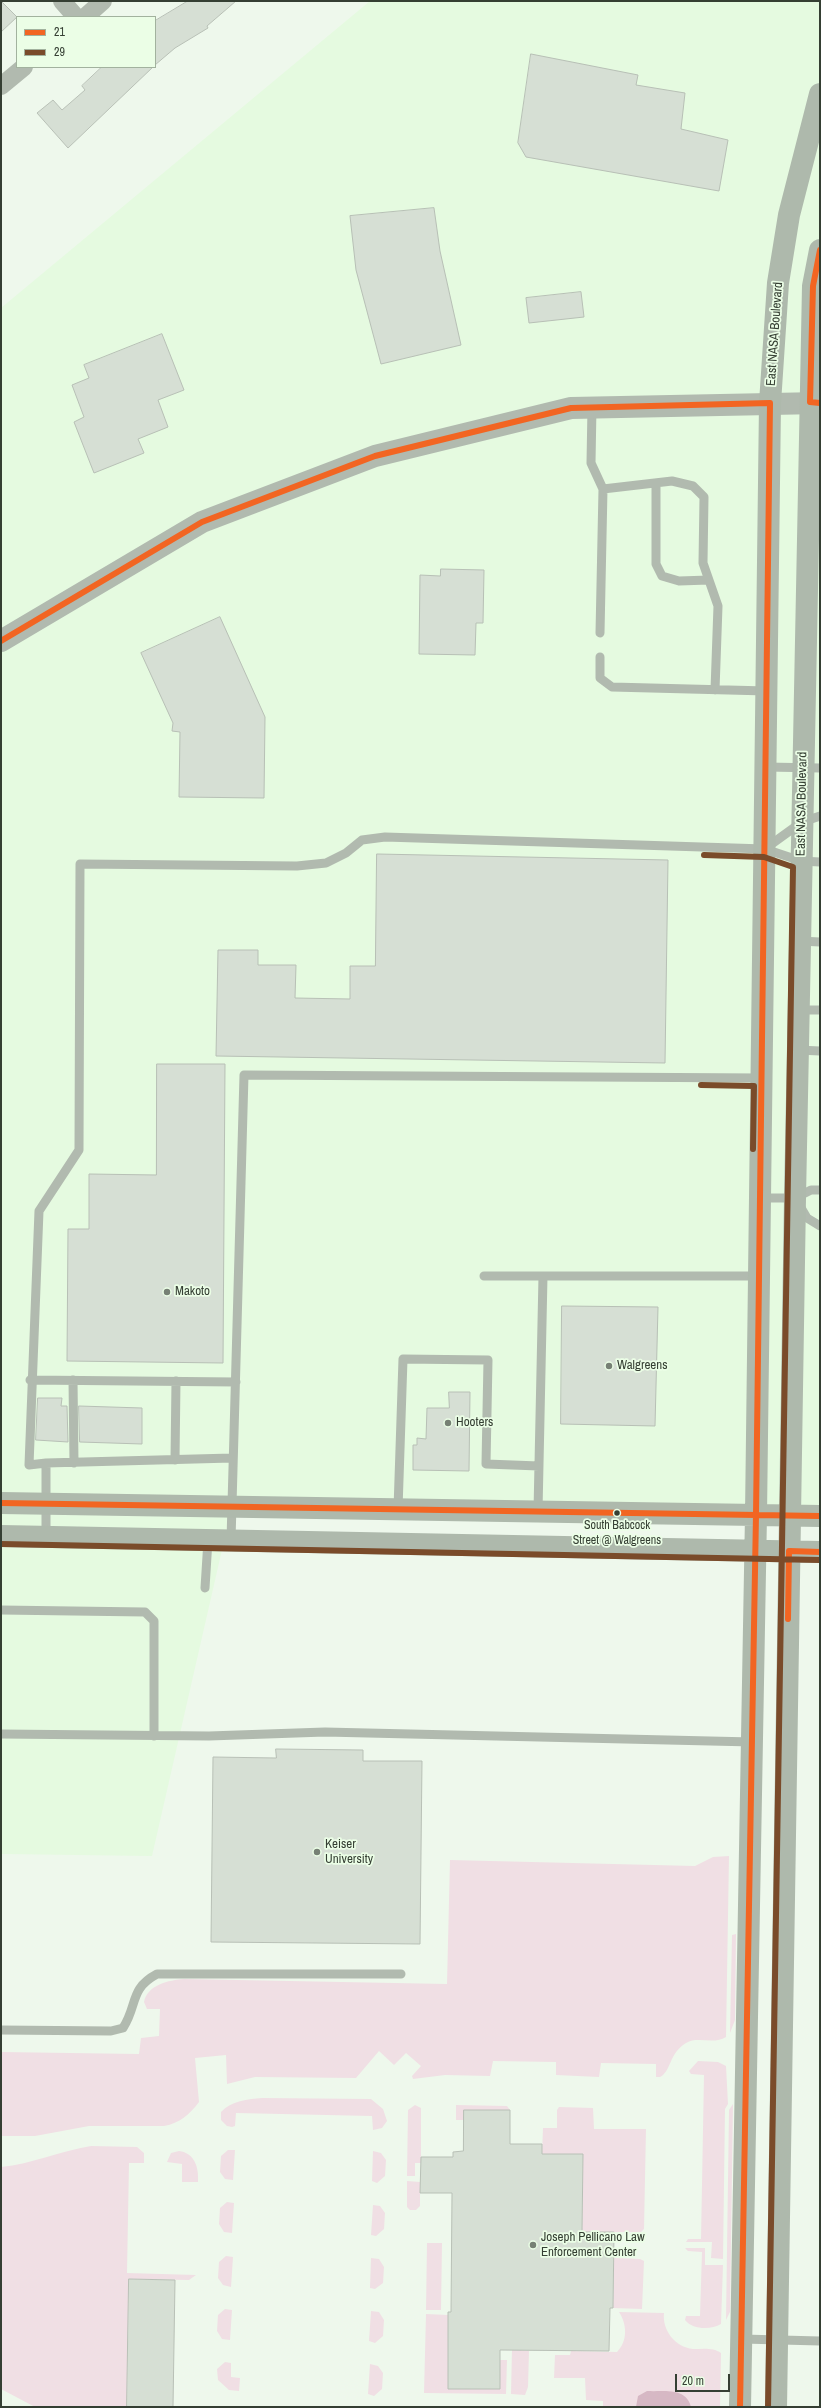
<!DOCTYPE html>
<style>
body{margin:0}
#map{position:relative;width:821px;height:2408px;overflow:hidden;background:#eef8ec;font-family:"Archivo Narrow",sans-serif}
canvas{display:block}
.frame{position:absolute;inset:0;border:2px solid #353f33;pointer-events:none}
.legend{position:absolute;left:16px;top:16px;width:140px;height:52px;box-sizing:border-box;background:#ebfee6;border:1px solid #a2b29e;margin:0;padding:5px 7px;list-style:none;font-size:12px;color:#353f33}
.legend li{display:flex;align-items:center;gap:8px;height:20px}
.legend b{width:20px;border:1px solid #a2b29e}
.scale{position:absolute;left:675px;top:2374px;width:55px;height:18px;box-sizing:border-box;border:2px solid #353f33;border-top:0;padding-left:5px;font-size:12px;line-height:14px;white-space:nowrap;color:#353f33;-webkit-text-stroke:3px #ebfee6;paint-order:stroke}
</style>
<div id="map">
<canvas width="821" height="2408"></canvas>
<div class="frame"></div>
<ul class="legend">
<li><b style="height:5px;background:#f26522"></b>21</li>
<li><b style="height:5px;background:#7a4b2a"></b>29</li>
</ul>
<div class="scale">20 m</div>
</div>
<script>
const context = document.querySelector('canvas').getContext('2d');
context.lineJoin = 'round';
function paint(path, color) {
  context.fillStyle = color;
  context.fill(path, 'evenodd');
}
function strokePath(path, color, width, dash) {
  context.strokeStyle = color;
  context.lineWidth = width;
  context.lineCap = dash ? 'butt' : 'round';
  context.setLineDash(dash || []);
  context.stroke(path);
}
function drawText(font, color, halo, rows, align = 'center') {
  context.font = font + ' "Archivo Narrow",sans-serif';
  context.lineWidth = 3.5;
  context.setLineDash([]);
  context.textBaseline = 'middle';
  context.strokeStyle = halo;
  context.fillStyle = color;
  for (const [text, x, y, turn = 0] of rows) {
    context.save();
    context.translate(x, y);
    context.rotate((+turn || 0) * Math.PI / 180);
    context.textAlign = isNaN(turn) ? turn : align;
    if (halo) context.strokeText(text, 0, 0);
    context.fillText(text, 0, 0);
    context.restore();
  }
}
const built = new Path2D(`
 M370 1H820V1516L232 1506 152 1856 1 1854V308Z`);
const green = new Path2D(`
 M729 1856 726 2037C714 2045 698 2036 686 2043 669 2053 671 2072 660 2077H656V2064L601 2063 599 2077 556 2075V2062L493 2061 490 2076 445 2075 413 2079 412 2076 421 2066 406 2053 394 2065 379 2051 356 2078 255 2077 227 2084 226 2055 195 2058 199 2102C189 2115 180 2123 164 2126H89L35 2136H1V2052L139 2054 141 2038 159 2036 160 2009H147L144 2002C147 1985 169 1980 184 1979L447 1984 450 1860 695 1866 713 1857Z
 M736 1934 735 2020 730 2033 732 1935Z
 M698 2061 718 2062 726 2066 728 2104 725 2109 723 2259 711 2258 712 2242H686L688 2239H701L704 2075 691 2074 689 2071Z
 M262 2098 371 2099 383 2109 387 2121 382 2128 373 2130 372 2116 236 2113 235 2126 232 2127 227 2126 221 2120V2112C231 2101 248 2099 262 2098Z
 M733 2104 730 2312 726 2320 729 2110Z
 M415 2105 421 2108V2163H415V2176H407L408 2110Z
 M456 2105 507 2106 510 2110H464V2120H456Z
 M559 2107 593 2108 594 2129H646L644 2229 641 2232H582L583 2154H542L543 2128H557V2110Z
 M91 2146 137 2147 144 2153V2163H129L127 2273 196 2275 189 2280 129 2279 127 2407H35L1 2389V2167C32 2164 60 2151 91 2146Z
 M228 2150H235L233 2180 225 2179 220 2172 221 2156Z
 M179 2151C195 2153 199 2168 198 2182H182V2164L167 2162 171 2153Z
 M373 2151 381 2153 386 2160 385 2176 377 2183 372 2181Z
 M407 2181 420 2182V2206L416 2210H410L407 2207Z
 M227 2202 234 2203 232 2233 224 2232 219 2224 220 2208Z
 M373 2205 380 2206 385 2213 384 2229 376 2236 371 2235Z
 M427 2243H442L441 2310H426Z
 M685 2248H705V2265H723L721 2324C711 2330 693 2330 685 2320L686 2316H700L702 2252 688 2251Z
 M226 2256 233 2257 231 2287 223 2285 218 2278 219 2262Z
 M371 2258 379 2259 384 2267 383 2283 375 2289 370 2288Z
 M614 2258 640 2259 644 2261 642 2309 613 2308Z
 M225 2309 232 2310 230 2340 222 2339 217 2331 218 2315Z
 M371 2311 379 2312 384 2320 383 2336 375 2343 369 2341Z
 M619 2312 664 2313C662 2330 675 2347 693 2349 702 2349 713 2347 721 2353L720 2407H603V2401L586 2400 585 2378H554L555 2355H570L571 2351 617 2352C628 2341 627 2324 619 2312Z
 M426 2314 448 2315V2389H500V2360H507L506 2394 424 2393Z
 M512 2349 529 2351 528 2387 525 2395 511 2394Z
 M225 2362 231 2363V2377L240 2378 239 2391 229 2390 218 2380 217 2369Z
 M370 2364 378 2366 383 2373 382 2389 374 2396 368 2394Z`);
const water = new Path2D(`
 M647 2391C664 2392 686 2387 691 2407H636L638 2396Z`);
const building = new Path2D(`
 M1 1 17 17 1 32Z
 M188 1H236L207 26 208 28 175 48 155 65V21Z
 M531 54 638 75 636 85 685 93 681 129 728 140 719 191 526 157 518 143Z
 M102 67H153L68 148 37 113 53 100 62 110 85 90 82 86Z
 M434 208 440 251 461 345 381 364 356 270 350 216Z
 M581 292 584 317 529 323 526 298Z
 M162 334 184 390 158 400 168 427 138 439 144 453 94 473 74 422 84 417 72 385 89 378 84 365Z
 M441 569 484 570 483 623H476L475 655 419 654 420 575 440 576Z
 M220 617 265 717 264 798 179 797 180 732 172 731 173 723 141 653Z
 M377 854 668 860 665 1063 216 1056 218 950H258V965H296L295 998 350 999V966H375Z
 M157 1064H225L223 1363 67 1361 68 1229H89V1174L156 1175Z
 M562 1306 658 1307 655 1426 561 1424Z
 M449 1392H470L469 1471 413 1470V1445H417V1438L426 1439 427 1408H449Z
 M38 1398H62L61 1406H67L68 1442 36 1440Z
 M79 1406 142 1408V1444L80 1442Z
 M276 1749 363 1750V1761H422L420 1944 211 1942 213 1757 276 1758Z
 M464 2110H510V2144H542V2154H583L582 2232H614L613 2308H610L609 2351 500 2350V2389H448V2312H451L452 2193H420L421 2157H453V2152L463 2151Z
 M129 2279 175 2280 173 2407H127Z`);
const service = new Path2D(`
 M592 407 591 463 603 489 600 633
 M656 483V564L662 576 679 581 709 580
 M603 489 672 481 693 486 704 497 703 563 718 606 715 690
 M600 657V678L612 687 767 691
 M766 767 820 768
 M766 848 802 822 820 816
 M800 941 820 942
 M799 1010H820
 M798 1050 820 1051
 M760 1198H795L811 1190H820
 M800 1206 807 1218 820 1226
 M484 1276H543
 M30 1380 236 1382
 M73 1380 74 1463
 M175 1460 176 1381
 M46 1463 29 1465 39 1211 79 1150 80 864 297 866 326 863 346 853 362 840 385 837 765 849 801 861 820 862
 M398 1509 403 1359 488 1360 486 1464 539 1466
 M538 1511 543 1276H759
 M46 1537V1463L232 1458
 M231 1540 244 1075 762 1078
 M205 1588 208 1540
 M1 1610 145 1612 154 1621V1736
 M1 1734 209 1736 325 1732 753 1742
 M1 2030 111 2031 123 2028C138 2005 129 1989 157 1974H401
 M742 2339 820 2341`);
const minor = new Path2D(`
 M62 1 76 17
 M85 17 103 1
 M1 86 24 67`);
const tertiary = new Path2D(`
 M1 641 202 522 375 456 571 408 820 403`);
const secondary = new Path2D(`
 M1 1503 820 1516
 M1 1536 820 1552
 M740 2407 756 1515 770 403 778 283 789 215 820 94
 M776 2407 795 1198 813 286 820 250`);
const bus1 = new Path2D(`
 M820 250 813 286 810 402 820 403
 M1 641 202 522 375 456 571 408 770 403 756 1515 740 2407
 M1 1503 820 1516
 M788 1619 789 1551 820 1552`);
const bus2 = new Path2D(`
 M704 855 764 857 793 867 768 2407
 M701 1085 754 1086 753 1149
 M1 1544 820 1560`);
const markers = [
 [167,1292,4,"#768074"],
 [609,1366,4,"#768074"],
 [448,1423,4,"#768074"],
 [617,1513,3.5,"#353f33"],
 [317,1852,4,"#768074"],
 [533,2245,4,"#768074"]
];
const busNames = [
 ["South Babcock",617,1526],
 ["Street @ Walgreens",617,1541]
];
const streetNames = [
 ["East NASA Boulevard",775,334,-86],
 ["East NASA Boulevard",802,804,-89]
];
const poiNames = [
 ["Makoto",175,1292],
 ["Walgreens",617,1366],
 ["Hooters",456,1423],
 ["Keiser",325,1845],
 ["University",325,1860],
 ["Joseph Pellicano Law",541,2238],
 ["Enforcement Center",541,2253]
];
paint(built, '#e5fae0');
paint(green, '#f0dfe4');
paint(water, '#d6b8c4');
paint(building, '#d6dfd4');
strokePath(building, '#b8c0b6', 1);
strokePath(service, '#b1baaf', 9);
strokePath(minor, '#b1baaf', 18);
strokePath(tertiary, '#b1baaf', 22);
strokePath(secondary, '#aeb9ac', 22);
strokePath(bus1, '#f26522', 6);
strokePath(bus2, '#7a4b2a', 6);
for (const [x, y, r, color] of markers) {
  const dot = new Path2D();
  dot.arc(x, y, r, 0, 2 * Math.PI);
  context.fillStyle = color;
  context.fill(dot);
  strokePath(dot, '#ebfee6', 1.5);
}
drawText('12px', '#353f33', '#ebfee6', busNames);
drawText('13px', '#353f33', '#ebfee6', streetNames);
drawText('13px', '#353f33', '#ebfee6', poiNames, 'left');
</script>
